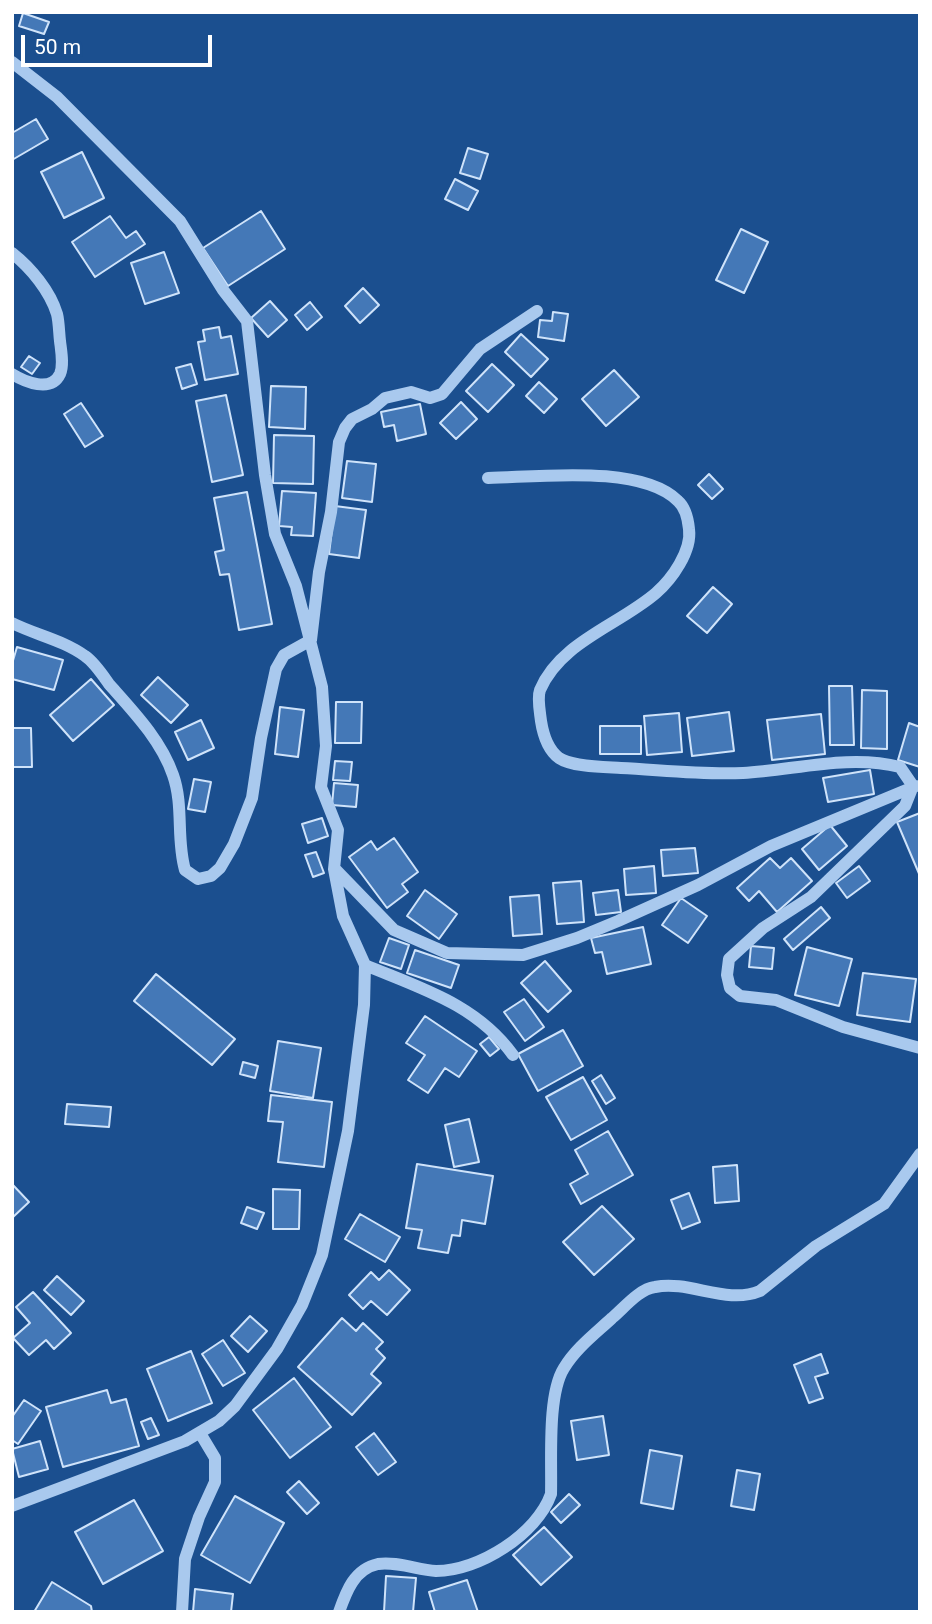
<!DOCTYPE html>
<style>
body{margin:0}
#map{position:relative;width:932px;height:1624px;overflow:hidden;background:#1b4f8f;font-family:Roboto,sans-serif}
canvas{display:block}
.frame{position:absolute;inset:0;border:14px solid #fff;pointer-events:none}
.scale{position:absolute;left:21px;top:35px;width:191px;height:32px;box-sizing:border-box;border:4px solid #fff;border-top:0;padding-left:9px;font-size:21px;line-height:24px;white-space:nowrap;color:#fff;-webkit-text-stroke:5px #1b4f8f;paint-order:stroke}
</style>
<div id="map">
<canvas width="932" height="1624"></canvas>
<div class="frame"></div>
<div class="scale">50 m</div>
</div>
<script>
const context = document.querySelector('canvas').getContext('2d');
context.lineJoin = 'round';
function paint(path, color) {
  context.fillStyle = color;
  context.fill(path, 'evenodd');
}
function strokePath(path, color, width, dash) {
  context.strokeStyle = color;
  context.lineWidth = width;
  context.lineCap = dash ? 'butt' : 'round';
  context.setLineDash(dash || []);
  context.stroke(path);
}
const building = new Path2D(`
 M23 13 49 22 44 34 19 26Z
 M36 119 48 139 12 160V133Z
 M468 148 488 154 480 179 460 173Z
 M82 152 104 198 64 218 41 172Z
 M455 179 478 191 468 210 445 199Z
 M261 211 285 249 228 286 203 248Z
 M110 216 126 238 136 231 145 244 95 277 72 242Z
 M741 229 768 242 744 293 716 280Z
 M164 252 179 293 145 304 131 263Z
 M363 288 379 305 360 323 345 306Z
 M270 301 287 320 268 337 251 318Z
 M310 302 322 317 307 330 295 315Z
 M553 312 568 314 564 341 538 337 540 320 552 321Z
 M219 327 221 338 231 336 238 374 205 380 198 342 205 341 203 330Z
 M521 334 548 359 531 377 505 352Z
 M29 356 40 363 32 374 21 367Z
 M191 364 197 384 182 389 176 368Z
 M492 364 514 385 488 412 466 391Z
 M614 370 639 397 606 426 582 399Z
 M539 382 557 399 544 413 526 396Z
 M271 386 306 387 305 429 269 427Z
 M226 395 243 475 212 482 196 401Z
 M461 402 477 419 456 439 440 423Z
 M81 403 103 436 85 447 64 414Z
 M420 404 426 434 397 441 394 425 384 427 381 412Z
 M274 435 314 436 313 484 273 483Z
 M347 461 376 464 372 502 342 498Z
 M709 474 723 489 712 499 698 485Z
 M282 491 316 493 313 536 291 535 292 527 279 526Z
 M247 492 272 624 239 630 229 574 220 575 215 552 224 550 214 498Z
 M335 506 366 510 359 558 329 554Z
 M713 587 732 604 707 633 687 616Z
 M17 647 63 660 54 690 12 679V664Z
 M158 677 188 705 171 723 141 695Z
 M91 679 114 705 73 741 50 715Z
 M829 686H852L854 745H830Z
 M862 690 887 691V749L861 748Z
 M336 702H362L361 743H335Z
 M280 707 304 710 298 757 275 754Z
 M729 712 734 751 692 756 687 718Z
 M679 713 682 752 647 755 644 716Z
 M821 714 825 754 772 760 767 720Z
 M201 720 214 748 188 760 175 732Z
 M909 723 920 727V767L898 760Z
 M600 726H641V754H600Z
 M12 728H31L32 767H12Z
 M335 761 352 762 350 781 333 780Z
 M870 770 874 794 828 802 823 778Z
 M194 779 211 782 205 812 188 809Z
 M334 783 358 785 356 807 332 805Z
 M920 813V876L897 822Z
 M322 818 328 836 308 843 302 824Z
 M830 825 847 846 819 870 802 849Z
 M394 838 418 872 402 884 408 892 387 908 349 857 371 841 377 850Z
 M695 848 698 873 663 876 661 850Z
 M316 852 324 873 313 877 305 855Z
 M770 858 780 868 791 858 812 881 777 912 759 891 749 901 737 888Z
 M654 866 656 893 626 895 624 869Z
 M859 866 870 881 847 898 836 883Z
 M581 881 584 922 557 924 553 883Z
 M425 890 457 914 439 939 407 916Z
 M618 890 621 912 596 915 593 893Z
 M539 895 542 934 513 936 510 897Z
 M681 898 707 916 688 943 662 925Z
 M821 907 830 918 793 950 784 939Z
 M643 927 651 964 607 974 602 952 595 953 591 938Z
 M389 938 409 945 401 969 380 962Z
 M751 946 774 948 772 969 749 967Z
 M807 947 852 959 839 1006 795 995Z
 M415 950 459 965 451 988 407 973Z
 M545 961 571 991 548 1012 521 983Z
 M863 973 916 979 910 1022 857 1015Z
 M156 974 235 1039 212 1065 134 1001Z
 M524 999 544 1027 525 1041 504 1012Z
 M425 1016 477 1051 459 1077 445 1068 428 1093 408 1080 425 1055 406 1043Z
 M563 1030 583 1066 538 1091 518 1054Z
 M489 1037 499 1049 490 1056 480 1044Z
 M278 1041 321 1048 313 1098 270 1091Z
 M243 1062 258 1066 255 1078 240 1074Z
 M601 1075 615 1098 606 1104 592 1081Z
 M583 1077 607 1120 571 1140 546 1097Z
 M271 1095 332 1102 324 1167 278 1162 283 1122 268 1121Z
 M67 1104 111 1107 109 1127 65 1124Z
 M469 1119 479 1162 454 1167 445 1125Z
 M608 1131 633 1175 581 1204 570 1184 588 1174 575 1150Z
 M417 1164 493 1176 485 1224 462 1220 460 1236 452 1235 448 1253 418 1248 422 1230 406 1228Z
 M737 1165 739 1201 715 1203 713 1167Z
 M12 1184 29 1202 12 1218Z
 M273 1189 300 1190 299 1229H273Z
 M689 1193 700 1222 682 1229 671 1200Z
 M602 1206 634 1239 594 1275 563 1242Z
 M247 1207 264 1213 257 1229 241 1223Z
 M360 1214 400 1237 385 1262 345 1239Z
 M389 1270 410 1290 387 1315 371 1301 363 1309 349 1295 371 1272 379 1280Z
 M57 1276 84 1301 71 1315 44 1290Z
 M33 1292 71 1333 54 1349 46 1340 29 1355 13 1338 30 1323 16 1307Z
 M250 1316 267 1331 248 1352 231 1336Z
 M342 1318 356 1331 363 1323 383 1342 376 1349 385 1358 371 1374 381 1383 352 1415 298 1367Z
 M223 1340 245 1373 223 1386 202 1354Z
 M191 1351 212 1403 168 1421 147 1369Z
 M821 1354 828 1373 815 1377 823 1398 809 1403 794 1365Z
 M294 1378 331 1427 290 1458 253 1410Z
 M107 1390 111 1403 126 1399 139 1446 63 1467 46 1407Z
 M24 1400 41 1411 18 1444 12 1440V1417Z
 M603 1416 609 1455 577 1460 571 1421Z
 M151 1418 159 1435 148 1439 141 1422Z
 M374 1433 396 1462 378 1475 356 1447Z
 M40 1441 48 1469 19 1477 12 1449Z
 M650 1450 682 1456 673 1509 641 1503Z
 M737 1470 760 1474 754 1510 731 1506Z
 M299 1481 319 1503 307 1514 287 1492Z
 M569 1494 580 1505 561 1523 551 1512Z
 M235 1496 284 1523 250 1583 201 1555Z
 M134 1500 163 1551 103 1584 75 1532Z
 M544 1527 572 1557 541 1585 513 1555Z
 M386 1576 416 1578 413 1612H384Z
 M467 1580 478 1612H435L429 1592Z
 M52 1582 91 1606 92 1612H34Z
 M195 1589 233 1594 231 1612H193Z`);
const minor = new Path2D(`
 M12 62 57 97 180 221 223 290 247 321 265 475 275 534 296 586 322 687 326 746 321 787 338 830 334 869 343 916 365 965 364 1005 348 1131 322 1255 302 1305 277 1349 235 1406 219 1421 185 1441 12 1506
 M12 253C31 268 50 291 57 314 59 322 59 333 60 341 61 350 64 365 60 374 51 393 25 382 12 374
 M488 478C538 477 641 464 678 501 686 508 688 519 689 529 692 551 672 579 656 593 619 625 560 642 540 690 537 698 540 712 541 721 543 734 547 749 559 758 572 767 605 767 621 768 661 770 702 775 743 773 795 770 849 754 900 767L913 786 905 806 811 897 763 928 729 959 727 975 730 988 740 996 776 1000 843 1027 920 1048
 M12 623C36 635 63 640 85 656 94 662 102 674 109 684 133 711 161 740 173 775 184 806 176 839 185 870L198 879 211 876 220 868 234 844 252 798 261 738 276 669 284 655 311 640 319 572 331 512 339 442 345 428 352 419 372 409 385 398 411 392 430 398 442 394 480 349 537 311
 M335 869 394 930 447 953 523 955 577 938 618 921 698 885 771 846 916 786
 M365 965C420 988 476 1004 513 1055
 M182 1612 185 1559 199 1517 215 1482V1458L200 1433
 M339 1612C346 1592 354 1569 378 1564 396 1561 418 1570 436 1571 479 1571 537 1534 551 1494 552 1461 547 1395 564 1368 576 1348 596 1333 612 1318 624 1308 639 1289 655 1287 690 1280 726 1305 760 1291L816 1246 884 1204 920 1154`);
paint(building, '#4478b7');
strokePath(building, '#cfe3fa', 2);
strokePath(minor, '#a9c9ee', 12);
</script>
